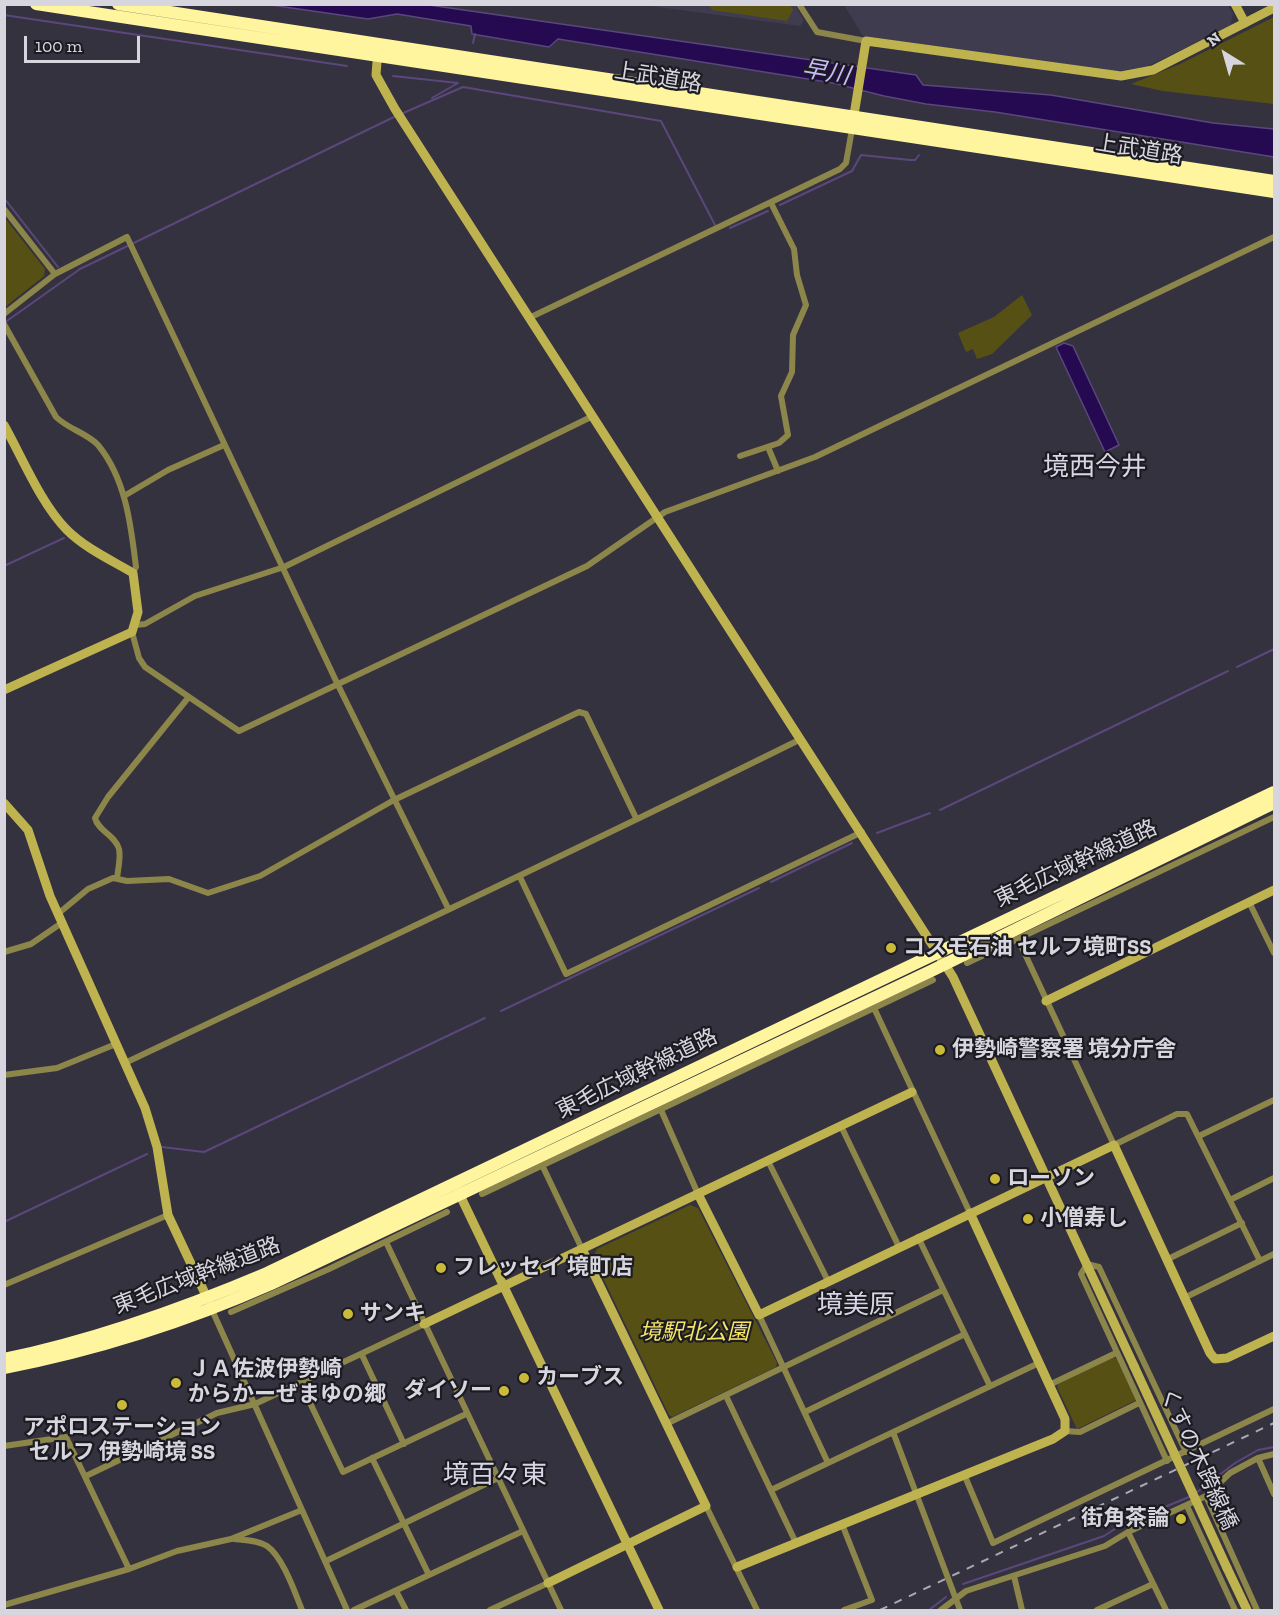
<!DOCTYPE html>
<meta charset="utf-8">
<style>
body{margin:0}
#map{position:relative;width:1279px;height:1615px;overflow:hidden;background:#35323f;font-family:"Zilla Slab",serif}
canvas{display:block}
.frame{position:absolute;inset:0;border:6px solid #d7d6df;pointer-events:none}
.north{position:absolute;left:1195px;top:24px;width:60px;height:60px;-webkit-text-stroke:4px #1c1b21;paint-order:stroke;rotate:323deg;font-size:16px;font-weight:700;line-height:24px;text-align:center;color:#d7d6df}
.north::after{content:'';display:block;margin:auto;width:21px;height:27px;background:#d7d6df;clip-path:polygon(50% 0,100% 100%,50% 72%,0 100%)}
.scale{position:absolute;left:24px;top:36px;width:116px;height:27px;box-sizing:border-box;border:3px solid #d7d6df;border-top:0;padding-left:8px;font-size:18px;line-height:21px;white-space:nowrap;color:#d7d6df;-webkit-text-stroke:4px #1c1b21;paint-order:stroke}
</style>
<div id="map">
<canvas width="1279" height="1615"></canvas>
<div class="frame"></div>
<div class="north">N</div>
<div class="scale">100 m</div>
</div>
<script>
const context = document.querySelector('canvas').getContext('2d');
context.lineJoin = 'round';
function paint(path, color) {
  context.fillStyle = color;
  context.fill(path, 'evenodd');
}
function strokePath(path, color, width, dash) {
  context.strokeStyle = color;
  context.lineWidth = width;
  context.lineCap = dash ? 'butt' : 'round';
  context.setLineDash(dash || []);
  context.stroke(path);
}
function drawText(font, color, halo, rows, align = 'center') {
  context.font = font + ' "Zilla Slab","Noto Sans JP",serif';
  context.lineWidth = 4.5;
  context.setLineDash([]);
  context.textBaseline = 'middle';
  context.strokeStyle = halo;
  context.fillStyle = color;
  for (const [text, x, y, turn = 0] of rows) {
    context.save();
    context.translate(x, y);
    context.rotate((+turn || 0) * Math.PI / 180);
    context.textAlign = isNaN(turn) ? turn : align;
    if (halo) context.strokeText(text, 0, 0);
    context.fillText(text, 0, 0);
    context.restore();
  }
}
const built = new Path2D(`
 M1227 4 1233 14 1230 26 1146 67 1111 72 863 36 844 5Z
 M643 5H795L804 21 800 26Z`);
const green = new Path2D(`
 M709 5H790L793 10 787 21 712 10Z
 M1274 17V104L1163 91 1131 84 1180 64Z
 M5 218 45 269 44 276 5 307Z
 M1022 295 1032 315 992 354 977 359 973 349 966 352 958 333 994 317Z
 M690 1205 698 1208 777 1363 776 1367 672 1417 669 1415 593 1257 597 1249Z
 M1112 1357 1116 1358 1136 1400 1077 1429 1057 1387 1058 1384Z`);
const water = new Path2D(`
 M271 5H429L916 75 923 85 1051 95 1213 123 1274 129V157L995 112 926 104 884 96 833 83 558 39 549 47 472 34 471 26 397 14 368 19Z
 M1064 343 1073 346 1119 445 1105 452 1056 347Z`);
const stream = new Path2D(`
 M4 15 347 66
 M473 43 475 34
 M393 76 458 83
 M432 98 458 83
 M401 114 463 87 661 121 715 225
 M4 198 58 267
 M780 205 852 171 861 155 910 160H915L919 155
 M730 228 768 211
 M4 323 80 269 396 116
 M4 566 64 538
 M1237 667 1274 649
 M940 810 1228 671
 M877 833 930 813
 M771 882 852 843
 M501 1011 759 888
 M162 1147 204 1152 485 1018
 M4 1222 147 1154
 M1197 1492 1235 1463 1258 1450 1274 1447
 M963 1584 1104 1536 1121 1525 1189 1497
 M929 1610 946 1597`);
const street = new Path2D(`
 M799 4 817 32 866 41
 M4 209 55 274
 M4 314 55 274 127 237 337 683 448 908
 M531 317 840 169 846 163 852 129
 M4 324 56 417C68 429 87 433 98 445 126 479 131 526 136 567L133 573
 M768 447 778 471
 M740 456 779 443 788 435 781 396 792 372 793 335 806 305 797 275 794 249 771 203
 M124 496 168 470 224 445
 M136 625 145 624 195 596 284 567 593 416
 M132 632 139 658 145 667 239 731 587 566 665 512 815 457 1274 237
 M520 877 566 974 862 832
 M117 878C118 869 121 858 119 849 115 835 98 831 95 818L108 797 188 698
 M1249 902 1274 953
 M59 913 88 889 113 878 127 881 169 879 208 893 260 876 394 800 579 712 586 714 636 818
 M1018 939 1114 1145 1177 1114H1187L1260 1261
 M4 952 31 944 63 922
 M967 963 1274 817
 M874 1008 970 1213
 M125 1063C351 956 577 850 801 739
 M4 1075 57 1068 116 1044
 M661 1110 698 1194
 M841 1126 899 1247
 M1199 1136 1274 1100
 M768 1161 828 1281
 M543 1167 582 1249
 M482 1194 933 980
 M1230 1200 1274 1178
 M918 1237 990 1386
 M386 1242 561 1610
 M1166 1260 1242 1223
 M4 1285 168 1215
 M1184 1298 1274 1254
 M212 1310 347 1610
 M231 1312 329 1269 447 1212
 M759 1315 828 1463
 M362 1355 404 1444
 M301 1384 343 1472 466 1414
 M1049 1385 1116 1353
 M726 1396 796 1543
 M805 1412 965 1334
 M666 1424 943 1290
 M1065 1431 1080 1432 1139 1403
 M893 1432 960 1610
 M4 1446 66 1437 129 1569
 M372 1458 429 1575
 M1258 1458 1274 1494
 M1167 1461 1081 1274 1087 1264 1099 1267 1186 1452
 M964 1474 993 1543 1274 1409
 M86 1476 217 1413 255 1404 424 1324
 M771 1490 1039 1363
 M1206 1496 1257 1610
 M706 1506 757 1610
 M1187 1506 1235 1610
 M842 1524 872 1600 844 1610
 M1128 1532 1166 1610
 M234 1539C245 1540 258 1540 267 1546 283 1557 295 1593 302 1610
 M326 1561 498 1478
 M1014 1576 1022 1610
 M396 1591 406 1610
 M4 1605 129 1569 177 1551 231 1539 302 1510
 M354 1610 523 1531
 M490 1610 548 1583
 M941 1610 966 1591 1105 1546 1128 1532 1206 1496 1230 1473 1258 1458 1274 1454
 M1097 1610 1153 1584`);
const secondary = new Path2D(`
 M1235 4 1245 23
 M378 49 376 75 395 109 953 977 1134 1366
 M853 121 866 41 1121 76 1153 70 1274 8
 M4 425C22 457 41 504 67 530 85 548 111 560 133 573L138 612 132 632 4 690
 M4 803 28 830 50 896 145 1108 157 1147 168 1215 209 1302
 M1046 1001 1274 890
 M458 1191 659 1610
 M698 1194 759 1315 1114 1145 1210 1353 1215 1359 1227 1358 1274 1336
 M424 1324 912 1092
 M737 1567 1053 1439 1065 1431V1419L970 1213
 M1227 1568 1247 1610
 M548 1583 706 1506 582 1249`);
const highway = new Path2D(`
 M36 4 1274 192
 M118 4 1274 181
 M4 1359C96 1340 182 1309 267 1273L1274 792
 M4 1368C97 1350 185 1322 271 1284L931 971 1274 803`);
const rail = new Path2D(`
 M880 1610 1274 1423`);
const secondaryBridge = new Path2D(`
 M1134 1366 1227 1568`);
const markers = [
 [891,948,6,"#c9ba3a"],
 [940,1050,6,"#c9ba3a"],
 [995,1179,6,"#c9ba3a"],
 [1028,1219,6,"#c9ba3a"],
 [441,1268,6,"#c9ba3a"],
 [348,1314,6,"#c9ba3a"],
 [524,1378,6,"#c9ba3a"],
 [176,1383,6,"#c9ba3a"],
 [504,1391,6,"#c9ba3a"],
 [122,1405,6,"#c9ba3a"],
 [1181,1519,6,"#c9ba3a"]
];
const streetNames = [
 ["上武道路",658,78,9],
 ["上武道路",1139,150,9],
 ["東毛広域幹線道路",1076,864,-25],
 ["東毛広域幹線道路",637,1074,-26],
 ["東毛広域幹線道路",197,1276,-21],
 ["くすの木跨線橋",1198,1459,65]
];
const poiNames = [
 ["コスモ石油 セルフ境町SS",903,948],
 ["伊勢崎警察署 境分庁舎",952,1050],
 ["ローソン",1007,1179],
 ["小僧寿し",1040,1219],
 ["フレッセイ 境町店",453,1268],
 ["サンキ",360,1314],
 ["ＪＡ佐波伊勢崎",188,1370],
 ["からかーぜまゆの郷",188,1395],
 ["カーブス",536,1378],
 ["ダイソー",492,1391,"right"],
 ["アポロステーション",122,1428,"center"],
 ["セルフ 伊勢崎境 SS",122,1453,"center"],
 ["街角茶論",1169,1519,"right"]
];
const parkNames = [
 ["境駅北公園",694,1333]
];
const waterNames = [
 ["早川",826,73,10]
];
const quarterNames = [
 ["境西今井",1095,468],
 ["境美原",856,1306],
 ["境百々東",495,1476]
];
paint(built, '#3f3c4f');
paint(green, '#575015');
paint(water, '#250a52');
strokePath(water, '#5a477c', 1.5);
strokePath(stream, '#5a477c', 2);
strokePath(street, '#8c864b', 6);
strokePath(secondary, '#bfb350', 9);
strokePath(highway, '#fff59f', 12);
strokePath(rail, '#aaa9b3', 2, [8, 8]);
strokePath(secondaryBridge, '#bfb350', 9);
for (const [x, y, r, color] of markers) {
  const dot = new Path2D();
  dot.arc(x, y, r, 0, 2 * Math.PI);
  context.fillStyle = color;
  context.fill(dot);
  strokePath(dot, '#1c1b21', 2);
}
drawText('22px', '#d7d6df', '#1c1b21', streetNames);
drawText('bold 22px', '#d7d6df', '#1c1b21', poiNames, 'left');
drawText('italic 22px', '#f6e667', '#1c1b21', parkNames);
drawText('italic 24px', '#c5baf9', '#1c1b21', waterNames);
drawText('26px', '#d7d5e6', '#1c1b21', quarterNames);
</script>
